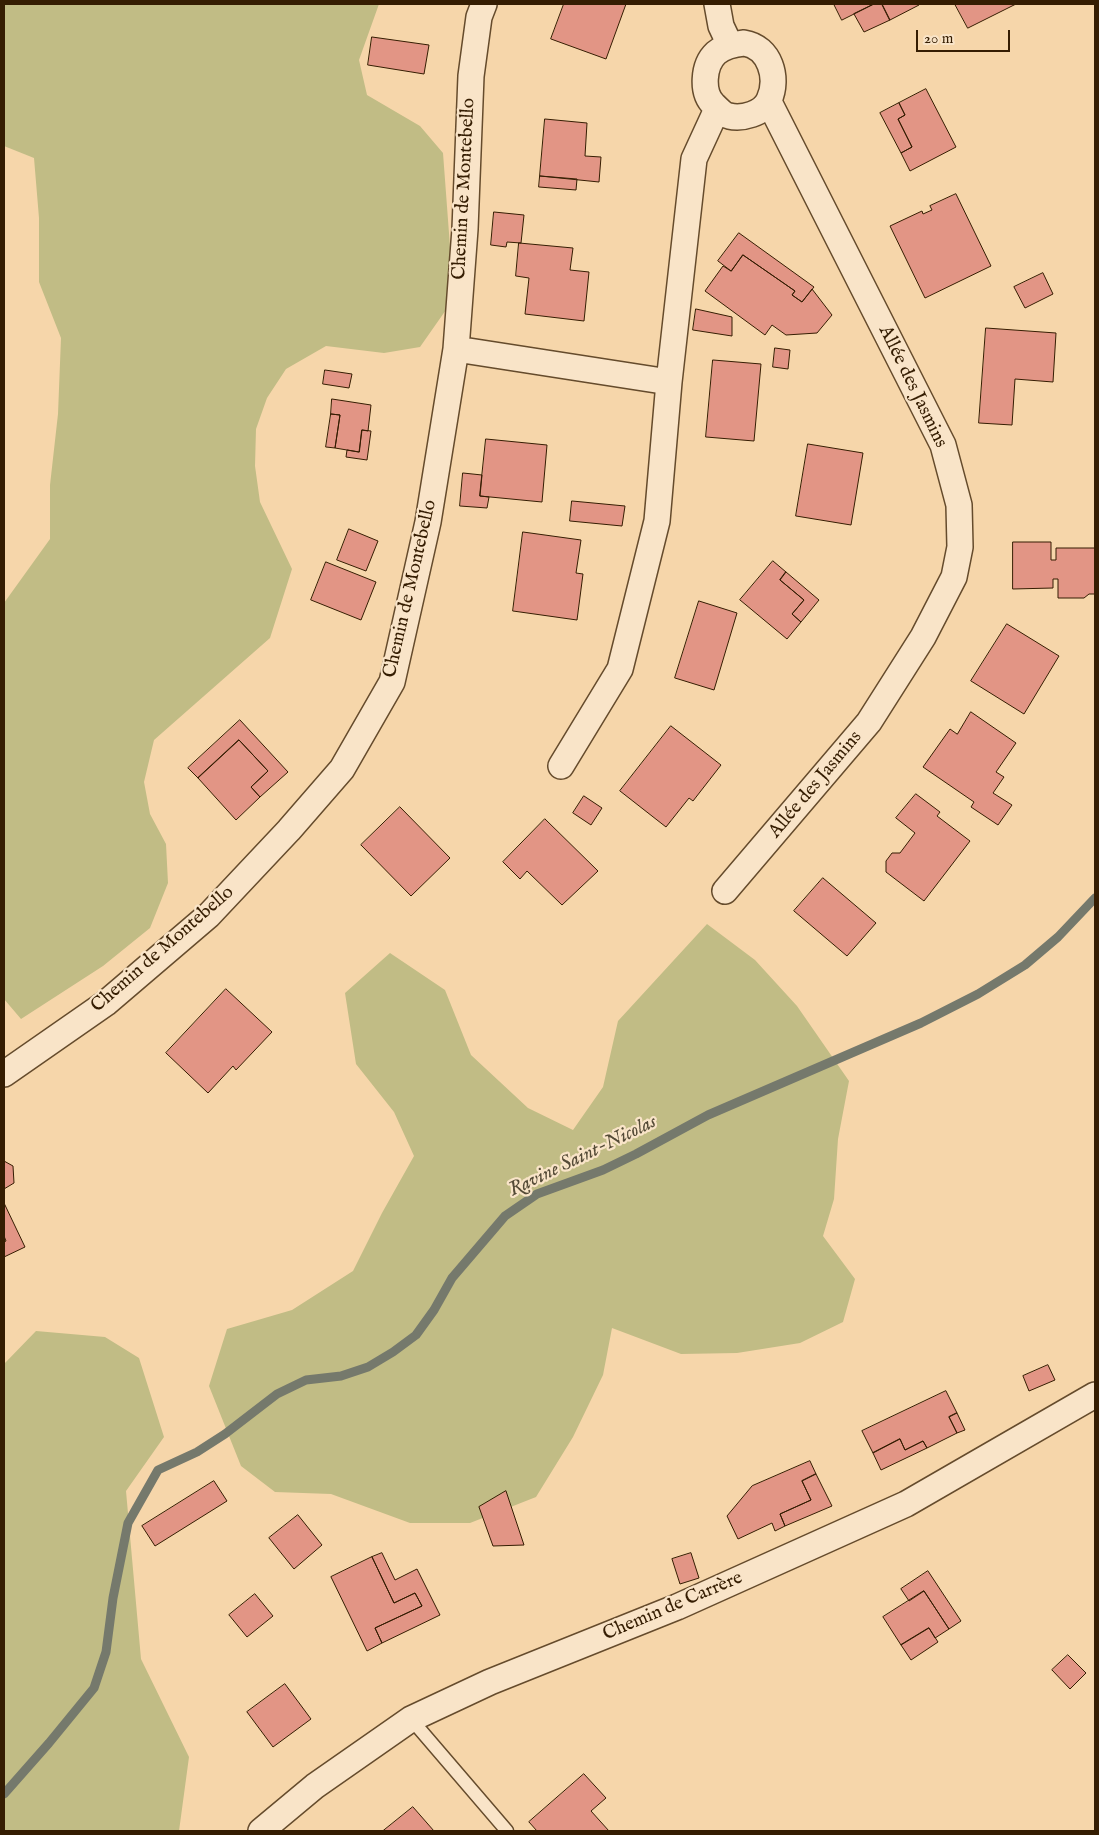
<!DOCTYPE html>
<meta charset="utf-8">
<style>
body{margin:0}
#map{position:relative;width:1099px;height:1835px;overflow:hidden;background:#f6d6aa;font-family:"IM FELL English",serif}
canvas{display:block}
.frame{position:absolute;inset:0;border:5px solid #351d02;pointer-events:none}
.scale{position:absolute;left:916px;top:30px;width:94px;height:22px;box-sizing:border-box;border:2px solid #351d02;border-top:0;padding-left:6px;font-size:15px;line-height:18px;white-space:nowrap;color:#351d02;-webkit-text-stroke:4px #f9e4c8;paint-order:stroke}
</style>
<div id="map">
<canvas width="1099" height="1835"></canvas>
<div class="frame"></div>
<div class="scale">20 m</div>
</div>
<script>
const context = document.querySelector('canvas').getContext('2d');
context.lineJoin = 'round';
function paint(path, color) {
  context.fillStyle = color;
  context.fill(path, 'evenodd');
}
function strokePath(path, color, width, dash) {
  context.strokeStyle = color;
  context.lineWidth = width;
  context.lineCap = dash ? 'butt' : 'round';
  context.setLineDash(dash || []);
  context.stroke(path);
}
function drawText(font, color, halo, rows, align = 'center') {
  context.font = font + ' "IM FELL English",serif';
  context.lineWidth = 4.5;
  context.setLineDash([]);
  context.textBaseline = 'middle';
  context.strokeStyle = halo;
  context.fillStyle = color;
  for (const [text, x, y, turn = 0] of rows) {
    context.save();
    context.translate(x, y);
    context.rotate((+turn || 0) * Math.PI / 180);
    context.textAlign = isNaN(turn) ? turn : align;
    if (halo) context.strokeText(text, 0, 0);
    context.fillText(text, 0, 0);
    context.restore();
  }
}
const green = new Path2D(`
 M4 4H379L359 60 367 95 420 126 443 153 451 260 448 307 420 347 384 353 326 346 286 369 267 398 256 429 255 466 260 502 292 569 270 638 154 740 144 782 150 814 166 844 168 883 150 928 103 966 21 1019 4 999V603L50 539V485L58 414 61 338 39 282V218L34 158 4 146Z
 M707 924 755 960 797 1006 849 1081 838 1139 834 1199 823 1236 855 1279 843 1322 800 1343 737 1353 681 1354 612 1328 603 1375 573 1437 536 1497 470 1523H410L331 1494 275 1492 241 1466 209 1386 227 1329 292 1310 353 1271 382 1213 414 1156 394 1112 356 1064 345 993 390 953 445 990 471 1055 528 1108 573 1130 603 1087 618 1021Z
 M36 1331 105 1337 139 1358 164 1437 126 1491 141 1659 189 1757 179 1831H4V1364Z`);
const stream = new Path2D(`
 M4 1794 49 1743 94 1688 106 1652 113 1598 128 1523 158 1470 197 1452 225 1434 277 1394 306 1380 341 1376 368 1367 393 1352 416 1335 434 1310 452 1278 505 1216 537 1194 603 1170 636 1154 708 1115 921 1023 978 994 1025 965 1058 937 1095 898`);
const building = new Path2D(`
 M564 4H626L606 59 551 39Z
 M834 4H874L842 20Z
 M874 4H882L890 20 864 32 854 14Z
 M882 4H918L919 5 890 20Z
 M955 4H1016L968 28Z
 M372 37 429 45 424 74 368 65Z
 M926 89 956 147 910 171 901 153 912 147 898 119 905 115 899 103Z
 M899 103 905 115 898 119 912 147 901 153 880 113Z
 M545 119 587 123 585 156 601 157 599 182 540 176Z
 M540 176 577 179 576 190 539 187Z
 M956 194 991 266 925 298 890 226 922 211 923 214 932 210 930 206Z
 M494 212 524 215 521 243 507 242 506 247 491 245Z
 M739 233 814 287 802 302 792 295 795 291 743 255 731 271 718 261Z
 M519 243 573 248 570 270 589 272 584 321 525 314 529 278 516 276Z
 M743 255 795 291 792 295 802 302 812 289 832 315 817 333 786 335 772 325 765 335 705 291 723 266 731 271Z
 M1043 273 1053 294 1025 308 1014 287Z
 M696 309 732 317V336L693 330Z
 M986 328 1056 333 1053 382 1015 379 1012 425 979 423Z
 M775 348 790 350 788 369 773 367Z
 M713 360 761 364 754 441 706 437Z
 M325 370 352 374 349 388 323 384Z
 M332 399 371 405 368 431 362 430 359 452 335 448 340 415 331 414Z
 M331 414 340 415 335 448 326 447Z
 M362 430 371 431 367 460 346 457 347 450 359 452Z
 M486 439 547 445 542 502 480 496Z
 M808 444 863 453 851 525 796 516Z
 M463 473 482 475 480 496 489 497 487 508 460 506Z
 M572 501 625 506 622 526 570 521Z
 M349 529 378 541 366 571 337 560Z
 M523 532 581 540 576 573 583 574 577 620 513 611Z
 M1013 542H1051V560H1056V548H1095V594H1089L1084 598H1058V579H1053V588L1013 589Z
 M773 561 786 572 780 580 804 600 792 614 801 622 787 639 740 600Z
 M326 562 376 582 361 620 311 600Z
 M786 572 819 600 801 622 792 614 804 600 780 580Z
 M699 601 737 613 714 690 675 678Z
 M1007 624 1059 656 1024 714 971 681Z
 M971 712 1016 743 996 772 1004 777 993 793 1012 805 998 825 971 807 974 802 923 767 950 729 957 734Z
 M240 720 288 772 260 797 251 787 268 771 239 740 198 778 188 768Z
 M671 726 721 765 693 801 689 798 666 827 620 791Z
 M239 740 268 771 251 787 260 797 236 820 198 778Z
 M916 794 940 812 937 816 970 841 924 901 886 872V861L892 853H900L915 833 896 818Z
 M584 796 602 808 591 825 573 813Z
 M400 807 450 858 411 896 361 845Z
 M545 819 598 871 562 905 527 871 520 879 503 862Z
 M823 878 876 923 847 956 794 911Z
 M226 989 272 1032 236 1070 233 1066 208 1093 166 1053Z
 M4 1161 13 1166 14 1183 4 1189Z
 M4 1203 25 1247 4 1257V1242L6 1241 4 1236Z
 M1048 1365 1055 1380 1029 1391 1023 1376Z
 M946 1391 957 1413 949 1417 957 1433 927 1448 923 1441 905 1450 900 1439 873 1453 862 1431Z
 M957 1413 965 1430 957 1433 949 1417Z
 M900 1439 905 1450 923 1441 927 1448 881 1470 873 1453Z
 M810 1461 816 1474 802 1481 811 1500 780 1514 785 1526 775 1531 772 1523 738 1539 727 1516 752 1486Z
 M816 1474 832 1506 785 1526 780 1514 811 1500 802 1481Z
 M214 1481 227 1501 155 1546 142 1526Z
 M506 1491 524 1545 493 1546 479 1507Z
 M298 1515 322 1545 294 1569 269 1538Z
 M382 1553 395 1580 417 1569 440 1615 382 1643 375 1628 422 1606 415 1593 394 1603 372 1557Z
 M691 1553 699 1578 680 1584 672 1559Z
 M372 1557 394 1603 415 1593 422 1606 375 1628 382 1643 367 1651 331 1577Z
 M928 1571 961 1621 949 1629 924 1591 909 1601 901 1589Z
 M924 1591 949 1629 935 1638 929 1628 901 1645 883 1617Z
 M255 1594 273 1616 247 1637 229 1615Z
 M929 1628 938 1642 911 1660 901 1645Z
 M1068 1655 1086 1673 1070 1689 1052 1670Z
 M285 1684 311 1719 273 1747 247 1712Z
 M584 1774 606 1798 591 1811 609 1831H537L529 1822Z
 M413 1807 434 1831H383Z`);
const service = new Path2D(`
 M411 1719 507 1831`);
const minor = new Path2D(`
 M717 4 721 26 730 45
 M744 43C770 47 779 78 769 100 763 114 742 119 729 116 724 115 718 109 714 105 701 93 703 65 716 53 724 46 734 44 744 43Z
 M456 349 669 382
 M561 766 620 669 657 521 669 382 694 159 717 109
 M725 891 869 722 923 637 954 577 960 547 959 505 943 445 769 102
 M4 1074 106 1003 209 915 289 830 342 769 392 682 428 522 456 349 465 229 471 76 479 17 484 4
 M261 1831 315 1786 411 1719 490 1682 677 1607 906 1504 1095 1395`);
const streetNames = [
 ["Chemin de Montebello",465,189,-87],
 ["Allée des Jasmins",912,387,64],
 ["Chemin de Montebello",411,589,-77],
 ["Allée des Jasmins",816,785,-50],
 ["Chemin de Montebello",163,950,-41],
 ["Chemin de Carrère",673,1607,-23]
];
const waterNames = [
 ["Ravine Saint-Nicolas",583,1157,-26]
];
paint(green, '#c1bc85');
strokePath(stream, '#75796c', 9);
paint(building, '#e29585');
strokePath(building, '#351d02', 1);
strokePath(service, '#654b2c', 15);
strokePath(minor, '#654b2c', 28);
strokePath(service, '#f9e4c8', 12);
strokePath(minor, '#f9e4c8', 25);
drawText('19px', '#351d02', '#f9e4c8', streetNames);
drawText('italic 20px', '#554b37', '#f9e4c8', waterNames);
</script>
